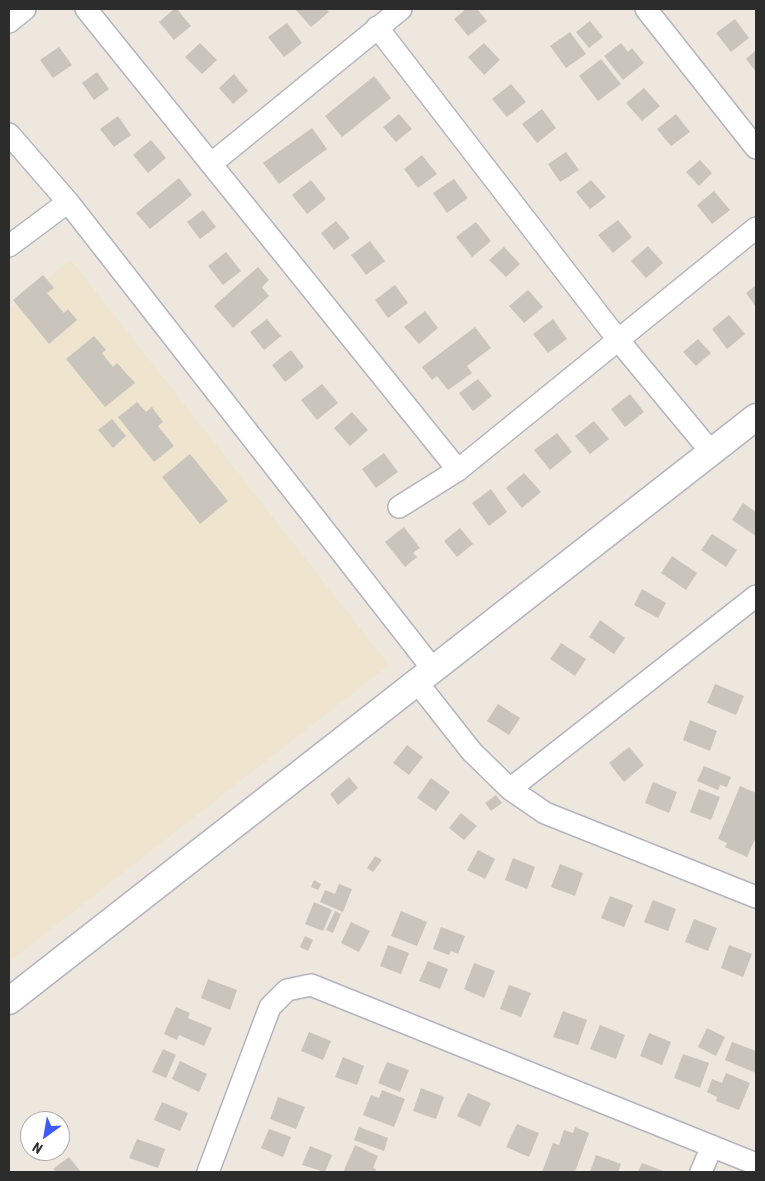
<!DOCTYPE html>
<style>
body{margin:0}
#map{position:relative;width:765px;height:1181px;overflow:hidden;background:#ede7de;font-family:"Roboto Condensed",sans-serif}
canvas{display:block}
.frame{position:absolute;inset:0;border:10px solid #2c2c2c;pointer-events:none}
.north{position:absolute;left:20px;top:1111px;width:50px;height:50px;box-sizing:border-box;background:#fff;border:1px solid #ababab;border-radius:50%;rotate:212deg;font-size:14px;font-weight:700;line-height:20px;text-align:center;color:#2c2c2c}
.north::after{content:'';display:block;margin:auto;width:18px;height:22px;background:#3f5bf9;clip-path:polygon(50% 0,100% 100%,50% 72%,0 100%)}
</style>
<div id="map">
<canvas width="765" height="1181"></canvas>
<div class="frame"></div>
<div class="north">N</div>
</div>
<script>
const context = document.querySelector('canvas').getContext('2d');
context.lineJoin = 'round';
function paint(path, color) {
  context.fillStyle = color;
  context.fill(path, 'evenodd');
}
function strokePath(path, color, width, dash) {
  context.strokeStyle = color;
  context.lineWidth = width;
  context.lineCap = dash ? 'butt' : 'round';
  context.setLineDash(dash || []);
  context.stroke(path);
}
const education = new Path2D(`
 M71 260 389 665 9 962V309Z`);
const building = new Path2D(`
 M174 9H177L191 26 174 40 159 22Z
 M295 9H326L329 12 311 27Z
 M466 9H477L487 21 468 36 454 19Z
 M735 19 749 38 731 52 716 33Z
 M590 21 603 37 589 48 576 32Z
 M287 23 302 43 284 57 268 37Z
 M570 32 586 54 566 68 550 46Z
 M200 43 217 60 202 74 185 57Z
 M484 43 500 60 484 75 468 57Z
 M621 43 628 52 632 48 644 63 623 80 604 56Z
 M59 47 72 65 53 78 40 60Z
 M756 50V72L746 59Z
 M601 59 621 84 598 101 579 76Z
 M97 72 109 89 94 100 82 83Z
 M234 74 248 91 233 104 219 88Z
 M374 76 391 98 342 137 325 116Z
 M511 84 526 102 507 117 492 99Z
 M644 88 660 106 642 121 626 103Z
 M542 109 556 128 537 143 522 124Z
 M399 114 412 129 396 142 383 127Z
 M676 114 690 132 671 146 657 129Z
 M118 116 131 135 114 147 100 129Z
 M312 128 327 149 279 184 263 163Z
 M151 140 166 158 148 173 133 155Z
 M566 152 579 170 560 182 548 164Z
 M422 155 437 174 418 188 404 169Z
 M700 160 712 173 699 186 686 172Z
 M179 178 192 195 150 229 136 213Z
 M454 179 468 198 447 213 433 193Z
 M311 180 326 199 307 214 292 195Z
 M591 180 606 197 590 209 576 192Z
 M714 191 730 210 712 224 697 205Z
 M203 210 216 227 200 239 187 222Z
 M618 220 632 237 613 253 598 235Z
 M336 221 350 238 334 250 321 233Z
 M476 222 491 241 472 257 456 237Z
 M370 241 385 261 366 275 351 255Z
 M648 246 663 263 646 278 631 261Z
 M504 247 520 264 506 277 489 260Z
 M226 252 241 271 223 285 208 266Z
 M258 267 269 280 262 287 269 296 233 328 214 306Z
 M43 275 54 288 47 293 64 313 68 309 77 320 49 344 13 300Z
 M395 285 408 303 388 318 375 300Z
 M756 285V307L746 293Z
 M528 290 543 307 524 323 509 306Z
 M425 311 438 328 419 344 404 327Z
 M729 315 745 334 727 349 712 329Z
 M267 319 281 336 264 350 250 332Z
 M553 319 567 339 548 353 533 334Z
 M475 327 491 348 467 366 472 373 448 390 437 376 432 380 422 367Z
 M94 336 106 350 102 353 113 367 117 363 135 383 105 407 66 359Z
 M698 339 711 353 696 366 683 352Z
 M291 350 304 367 285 382 272 365Z
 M478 379 492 396 473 411 459 393Z
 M322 384 338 403 317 420 301 400Z
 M630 394 644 412 625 427 611 409Z
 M137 402 146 412 152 407 163 422 158 426 174 446 154 462 118 417Z
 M352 412 368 430 350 446 334 428Z
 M112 419 126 436 113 448 98 430Z
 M594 421 609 439 590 454 575 436Z
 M557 433 572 452 550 470 534 450Z
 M384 453 398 472 376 488 362 469Z
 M190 454 228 501 200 524 162 477Z
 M524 473 541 492 522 508 506 488Z
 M491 489 507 512 489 526 472 503Z
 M743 503 756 512V536L732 520Z
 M404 527 420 548 413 553 417 557 405 567 385 542Z
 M460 528 473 544 457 557 444 541Z
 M712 534 737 550 726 567 701 550Z
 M672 556 697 573 686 590 661 573Z
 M642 589 666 603 658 618 634 605Z
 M600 620 625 638 614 654 589 637Z
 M561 643 586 659 575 676 550 659Z
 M715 684 744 696 736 715 707 703Z
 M498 704 520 718 509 735 487 721Z
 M690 720 717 731 710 751 683 740Z
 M407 745 423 757 409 775 393 763Z
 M629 747 644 765 624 782 609 763Z
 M704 766 731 777 727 787 720 785 718 790 697 781Z
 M349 777 358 788 338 805 330 794Z
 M431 778 450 792 436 811 417 798Z
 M653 782 677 792 669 813 645 803Z
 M740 786 756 793V837L747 857 725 847 727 843 718 839Z
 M699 789 720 797 711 820 690 812Z
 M496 795 502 803 491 811 485 803Z
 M461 813 477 826 464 840 449 828Z
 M478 850 495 859 485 879 467 870Z
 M375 856 382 860 373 872 367 868Z
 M513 858 535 867 527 889 505 880Z
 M560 864 583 873 575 896 551 887Z
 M314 880 321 884 318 890 311 887Z
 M339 884 352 889 343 912 320 902 325 890 335 894Z
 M610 896 633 905 624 927 601 918Z
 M653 900 676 909 668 931 644 922Z
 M314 902 332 910 323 931 305 924Z
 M335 911 341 914 333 933 326 930Z
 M401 911 427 922 417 946 391 936Z
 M694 919 717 928 708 951 685 942Z
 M351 922 370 931 359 952 341 943Z
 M441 927 465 936 458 954 451 951 449 955 433 949Z
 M305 936 313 940 308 951 300 947Z
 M388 945 409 953 401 974 380 966Z
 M729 945 752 954 743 977 721 968Z
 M428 961 448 969 440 989 419 981Z
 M474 963 495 971 484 998 464 989Z
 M208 979 237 990 230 1010 201 998Z
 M509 985 531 993 521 1017 500 1009Z
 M176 1007 190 1013 188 1018 212 1028 204 1046 179 1035 177 1040 164 1034Z
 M563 1011 587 1020 578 1045 553 1037Z
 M600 1025 625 1035 616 1059 590 1049Z
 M707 1028 725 1037 716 1056 698 1047Z
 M309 1032 331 1041 323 1060 301 1051Z
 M649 1033 671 1042 662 1065 640 1056Z
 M732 1042 756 1051V1073L725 1060Z
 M163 1049 176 1055 166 1078 152 1072Z
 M683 1054 709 1063 700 1088 674 1078Z
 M343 1057 364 1066 357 1085 335 1077Z
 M180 1061 207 1074 199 1092 172 1079Z
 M387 1062 409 1070 400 1092 378 1083Z
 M726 1073 750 1083 739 1110 716 1101 717 1097 707 1092 712 1079 722 1083Z
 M421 1088 444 1097 436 1119 413 1111Z
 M382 1090 405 1099 394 1127 363 1115 371 1095 379 1098Z
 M468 1093 491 1103 480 1127 457 1116Z
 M278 1097 305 1107 296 1129 270 1119Z
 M162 1102 188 1113 180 1131 154 1120Z
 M517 1124 539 1133 529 1157 506 1147Z
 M359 1127 388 1138 384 1151 354 1140Z
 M575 1127 589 1133 575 1172H542L553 1143 559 1145 564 1130 573 1133Z
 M269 1129 291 1137 283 1157 261 1148Z
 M137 1139 165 1149 158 1168 129 1158Z
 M355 1145 378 1156 373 1168 376 1169 375 1172H345L344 1170Z
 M310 1146 332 1155 325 1172 302 1165Z
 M596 1155 621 1164 618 1172H590Z
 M69 1157 81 1172H56L53 1169Z
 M642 1163 666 1172H638Z`);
const minor = new Path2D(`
 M86 9 458 470
 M646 9 756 148
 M9 22 25 9
 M377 27 619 341 712 453
 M9 134 68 202 432 668
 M211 164 401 9
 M9 246 68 202
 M399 507 458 470 756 228
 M416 681 472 752 510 789 545 813 756 897
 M510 789 756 596
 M208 1172 270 1007 287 990 311 985 756 1164
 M701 1172 712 1146`);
const tertiary = new Path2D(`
 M9 1001 756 417`);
paint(education, '#efe5ce');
paint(building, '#c9c5bc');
strokePath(minor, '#b2b4bf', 24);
strokePath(tertiary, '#b2b4bf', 29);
strokePath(minor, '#fff', 21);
strokePath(tertiary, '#fff', 26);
</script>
